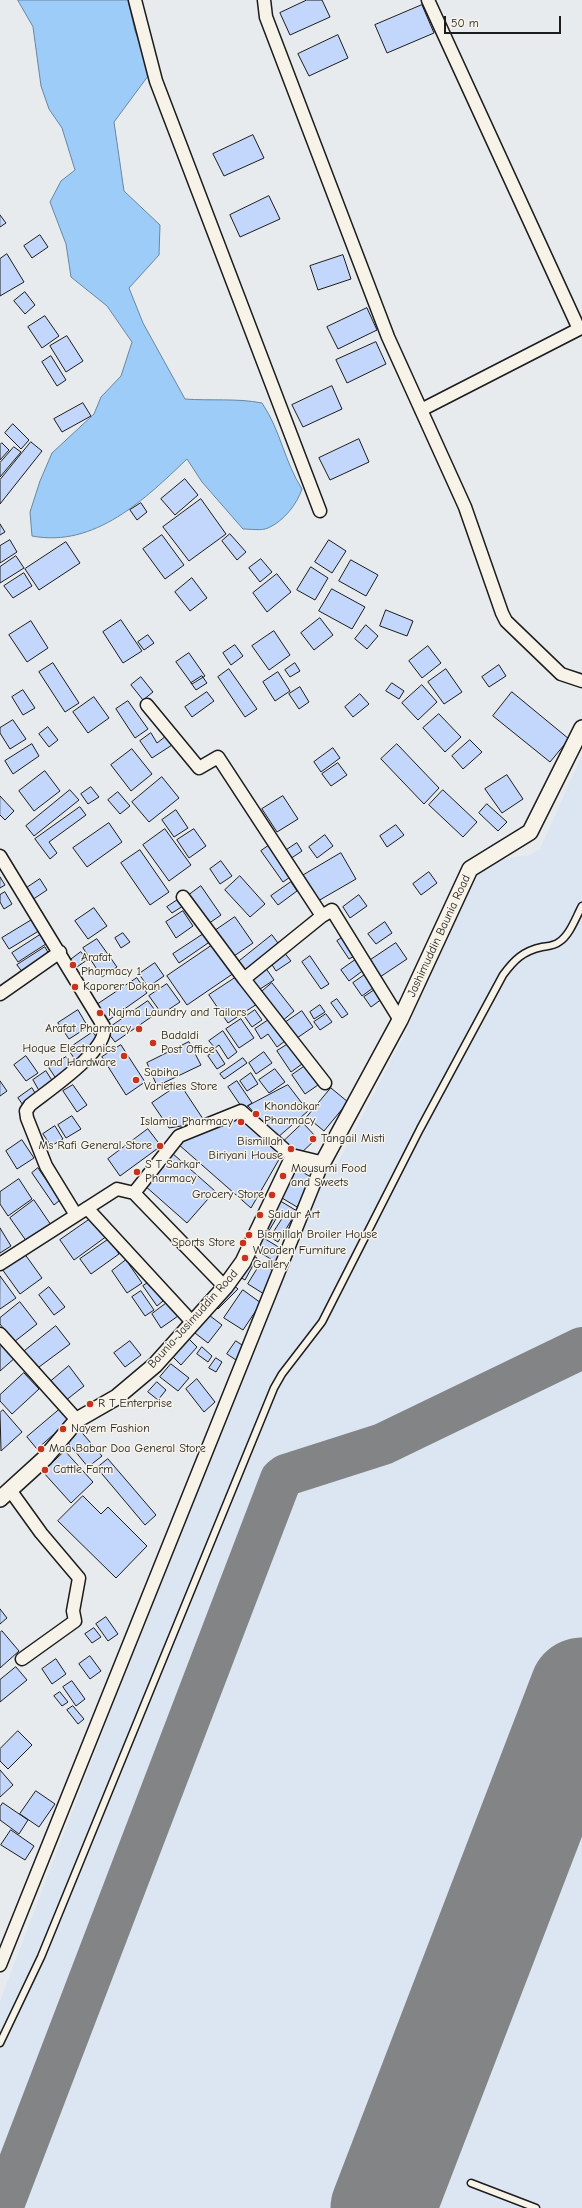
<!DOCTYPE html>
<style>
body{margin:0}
#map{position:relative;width:582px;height:2208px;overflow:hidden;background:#e7ebee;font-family:"Comic Neue",sans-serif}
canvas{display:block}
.scale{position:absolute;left:444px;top:16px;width:117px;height:18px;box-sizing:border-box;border:2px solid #1c1c1c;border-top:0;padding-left:5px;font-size:12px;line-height:14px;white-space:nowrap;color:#1c1c1c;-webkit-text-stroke:3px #f7f3e8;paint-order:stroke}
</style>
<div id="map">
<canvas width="582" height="2208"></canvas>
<div class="scale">50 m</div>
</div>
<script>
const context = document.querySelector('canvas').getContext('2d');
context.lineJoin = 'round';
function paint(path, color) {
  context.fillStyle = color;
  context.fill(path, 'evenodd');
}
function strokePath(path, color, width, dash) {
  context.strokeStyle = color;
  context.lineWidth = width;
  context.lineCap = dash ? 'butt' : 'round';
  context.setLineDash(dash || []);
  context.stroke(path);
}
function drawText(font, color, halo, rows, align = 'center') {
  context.font = font + ' "Comic Neue",sans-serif';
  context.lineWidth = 3;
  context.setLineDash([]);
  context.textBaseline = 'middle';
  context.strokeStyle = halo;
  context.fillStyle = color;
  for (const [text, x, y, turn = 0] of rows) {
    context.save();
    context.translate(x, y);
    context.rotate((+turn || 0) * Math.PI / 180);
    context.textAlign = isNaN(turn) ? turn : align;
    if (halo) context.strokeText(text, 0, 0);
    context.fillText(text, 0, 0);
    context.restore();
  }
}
const built = new Path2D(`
 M582 755V2208H0V2001L111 1710 253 1352 276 1285 323 1166 333 1172 367 1107 405 1033 474 877 488 863 502 859 530 855 540 849Z`);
const water = new Path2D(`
 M18 0H128L135 31 151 72 114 122 124 191 160 225 159 255 129 288 143 323 185 399C210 401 237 398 262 403 281 431 284 461 302 489 297 504 284 521 268 528 262 531 250 529 243 529L202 482 187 459C145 499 95 548 32 536L30 512 40 481 52 453 94 414 101 397 121 376 132 342 107 306 71 277 66 244 50 202 61 181 75 170 62 128 49 109 41 86 33 27Z`);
const taxiway = new Path2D(`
 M563 1739 582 1711
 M2 2208 281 1479 286 1475 383 1444 582 1348`);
const runway = new Path2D(`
 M383 2208 582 1690`);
const building = new Path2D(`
 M307 0H322L330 17 290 35 280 13Z
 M422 5 434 33 387 53 375 25Z
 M338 35 348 58 309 76 298 54Z
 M253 135 264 158 224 176 213 154Z
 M269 196 280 219 240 237 230 215Z
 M0 215 6 223 0 227Z
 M40 235 48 247 32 258 24 246Z
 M7 254 24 282 0 296V259Z
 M343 255 351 279 318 290 310 266Z
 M25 292 35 305 25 314 14 301Z
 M367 308 377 330 338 349 327 327Z
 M45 316 59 336 42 348 28 327Z
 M67 336 83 361 66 372 50 346Z
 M376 342 386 364 347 383 336 360Z
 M51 356 66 380 57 386 42 362Z
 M332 386 342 409 303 427 292 405Z
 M83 403 91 416 62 432 54 419Z
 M13 424 29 440 21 449 5 433Z
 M359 439 369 462 330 480 319 458Z
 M31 442 42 451 0 504V480Z
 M2 443 9 450 0 460V445Z
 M14 447 21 452 0 477V463Z
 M185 479 198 495 175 515 161 499Z
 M201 499 226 534 189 561 163 527Z
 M141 503 147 512 137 520 130 510Z
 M0 524 5 532 0 535Z
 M230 534 246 552 237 560 222 541Z
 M162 535 184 565 165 579 143 549Z
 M10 540 17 552 0 563V546Z
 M329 540 346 551 332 573 315 562Z
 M66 542 80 563 39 590 25 569Z
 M16 556 24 568 0 583V567Z
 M261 559 272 572 260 582 249 568Z
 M351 560 378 575 366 596 339 581Z
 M311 567 328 578 315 600 297 590Z
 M24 573 32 586 13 598 4 586Z
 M277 574 291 592 267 612 253 593Z
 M192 578 207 598 190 611 175 592Z
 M332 589 365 607 352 629 319 611Z
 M386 610 413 621 407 636 380 626Z
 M320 618 333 635 314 650 301 633Z
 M121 620 142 651 123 663 103 632Z
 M31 621 48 648 27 662 9 635Z
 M366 625 378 636 367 649 355 639Z
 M274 631 290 655 269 670 252 646Z
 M148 635 154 643 144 650 138 642Z
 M235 645 243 656 231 665 223 653Z
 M428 646 441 663 422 678 409 661Z
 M189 653 205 676 192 684 176 662Z
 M53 663 79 703 65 712 39 672Z
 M295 663 300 671 290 677 285 670Z
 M499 665 506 676 489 687 482 677Z
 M229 669 257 709 245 717 218 677Z
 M446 669 462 692 444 704 428 682Z
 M278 672 290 691 275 701 263 682Z
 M202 676 207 683 196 690 191 683Z
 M141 677 153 692 143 700 131 685Z
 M392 683 404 691 399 699 386 691Z
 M422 685 437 702 418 720 402 703Z
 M300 687 309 702 299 709 289 694Z
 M23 690 35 708 23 715 12 697Z
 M207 692 214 701 192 717 185 707Z
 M512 692 569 739 550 762 493 716Z
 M360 694 369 704 353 717 345 707Z
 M94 697 109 718 88 733 73 712Z
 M128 701 148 729 135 738 116 709Z
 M439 714 461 737 445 752 423 728Z
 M13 720 26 739 10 749 0 733V728Z
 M48 727 58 740 49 747 39 734Z
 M151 733 157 743 166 736 172 745 152 758 140 741Z
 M470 740 482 752 463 769 452 756Z
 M32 744 39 756 13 774 5 761Z
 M397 744 439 788 424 804 381 759Z
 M333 748 340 758 321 772 314 762Z
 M132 749 152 774 131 791 111 765Z
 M338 763 347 775 331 786 322 774Z
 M45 771 60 791 34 811 19 791Z
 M507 775 523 799 502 813 485 789Z
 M162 777 179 798 149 822 132 802Z
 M91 787 99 797 88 804 81 794Z
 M70 790 79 800 34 836 26 826Z
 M443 790 477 822 463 837 429 805Z
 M118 792 130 806 120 814 108 800Z
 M0 796 14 811 5 820 0 815Z
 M283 796 298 819 277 832 262 809Z
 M487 804 507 822 498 831 479 813Z
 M80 807 86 815 49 842 57 853 50 859 35 839Z
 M176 810 188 828 174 837 162 820Z
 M109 823 122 842 87 867 73 848Z
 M396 825 404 835 387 847 380 836Z
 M165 829 191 865 169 881 143 845Z
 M194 829 206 846 189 858 177 840Z
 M325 835 333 846 317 858 309 847Z
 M297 843 302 851 290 859 285 851Z
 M271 844 293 875 283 882 261 851Z
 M140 850 169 892 150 905 121 863Z
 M341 853 356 879 318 901 302 876Z
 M221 861 232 876 220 884 210 869Z
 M429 872 437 883 421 895 413 884Z
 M240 876 265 904 250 917 225 890Z
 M0 877 5 885 0 888Z
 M40 879 47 890 32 900 25 889Z
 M291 882 297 891 278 905 271 896Z
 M201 886 221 915 208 924 189 895Z
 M5 892 12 904 4 909 0 902V895Z
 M359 895 367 906 350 918 343 907Z
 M179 899 183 906 172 913 167 907Z
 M94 908 107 926 88 939 75 921Z
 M183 911 193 926 176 938 166 922Z
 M235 917 253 943 234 956 216 930Z
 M35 918 42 929 9 949 2 938Z
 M385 922 392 933 376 944 368 934Z
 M43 933 49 942 18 962 12 953Z
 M123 933 130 942 121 948 115 938Z
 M205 933 211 941 179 963 173 954Z
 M272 935 281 947 246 975 237 963Z
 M343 937 356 955 349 959 337 941Z
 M97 939 117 967 102 977 83 948Z
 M396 943 407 959 380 977 369 961Z
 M214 944 234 973 187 1005 167 976Z
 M45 947 50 956 23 973 17 965Z
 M283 951 291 961 276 971 269 960Z
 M81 952 87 960 74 969 69 961Z
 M310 956 329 984 321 989 302 962Z
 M358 958 365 969 349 981 341 970Z
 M155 963 164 976 148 987 139 974Z
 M265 967 274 980 257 991 248 978Z
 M369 972 377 985 362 996 353 983Z
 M238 976 257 1004 228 1023 209 995Z
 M137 978 147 993 106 1022 95 1006Z
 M272 983 294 1011 281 1022 259 994Z
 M167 984 180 1002 162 1014 149 996Z
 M379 987 386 996 371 1007 364 997Z
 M337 999 348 1014 342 1018 331 1003Z
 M148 1001 157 1013 115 1042 106 1030Z
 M320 1005 325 1012 314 1019 310 1012Z
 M78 1010 88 1027 69 1039 58 1023Z
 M255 1010 262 1020 252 1027 245 1017Z
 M302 1011 313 1027 297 1038 286 1022Z
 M326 1014 332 1022 320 1030 314 1022Z
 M241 1019 254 1038 239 1048 226 1029Z
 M270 1019 285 1041 277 1047 268 1034 261 1039 255 1029Z
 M223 1031 237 1052 228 1059 219 1045 215 1048 209 1041Z
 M93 1032 103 1047 78 1064 68 1049Z
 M189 1042 201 1065 157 1086 147 1063Z
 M288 1044 302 1064 291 1072 277 1051Z
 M121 1045 145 1082 126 1095 102 1057Z
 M216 1050 225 1064 217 1069 208 1056Z
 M264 1052 272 1063 256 1074 249 1063Z
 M26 1056 38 1073 26 1081 14 1065Z
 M66 1057 73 1069 57 1080 49 1068Z
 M243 1058 247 1063 224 1079 220 1074Z
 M305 1066 318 1085 305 1094 292 1075Z
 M275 1069 285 1082 269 1093 259 1080Z
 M46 1071 55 1085 41 1094 33 1080Z
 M251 1073 258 1084 247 1091 240 1081Z
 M0 1081 7 1091 0 1096Z
 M237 1081 252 1103 243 1109 228 1087Z
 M180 1084 205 1122 169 1128 152 1103Z
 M73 1085 87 1105 77 1112 63 1091Z
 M288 1085 308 1111 277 1138 248 1106Z
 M32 1088 37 1096 23 1105 18 1098Z
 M331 1088 348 1102 324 1131 307 1117Z
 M239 1115 281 1156 251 1208 178 1144Z
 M72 1116 81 1129 66 1138 58 1125Z
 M303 1123 317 1138 298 1156 284 1141Z
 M55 1126 63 1139 51 1146 43 1134Z
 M148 1129 161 1146 120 1176 108 1159Z
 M22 1140 34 1158 17 1169 6 1151Z
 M172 1153 215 1191 187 1223 144 1185Z
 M294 1167 314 1179 297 1207 277 1195Z
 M38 1168 60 1200 54 1205 32 1173Z
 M19 1179 32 1199 8 1216 0 1204V1192Z
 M277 1199 297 1211 278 1242 270 1237 283 1217 279 1214 267 1234 258 1229Z
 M34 1200 51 1225 27 1242 10 1218Z
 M93 1217 107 1236 74 1260 60 1240Z
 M0 1228 11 1246 0 1253Z
 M257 1234 285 1251 277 1263 250 1246Z
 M109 1239 119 1254 91 1274 80 1259Z
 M24 1253 42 1278 20 1294 2 1269Z
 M248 1253 257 1258 245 1280 236 1275Z
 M126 1260 142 1283 127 1293 112 1271Z
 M261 1263 277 1273 264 1294 248 1284Z
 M0 1276 16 1298 0 1309Z
 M149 1282 163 1301 157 1306 143 1286Z
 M230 1282 238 1289 218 1309 211 1302Z
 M49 1287 65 1307 54 1315 39 1295Z
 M243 1290 261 1303 243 1330 224 1318Z
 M141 1291 154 1310 145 1316 132 1297Z
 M20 1302 37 1324 14 1342 0 1324V1318Z
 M168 1302 178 1316 161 1328 152 1314Z
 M205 1312 222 1325 208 1343 191 1330Z
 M56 1326 70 1344 35 1370 22 1353Z
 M189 1339 197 1347 181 1365 173 1357Z
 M130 1341 141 1355 125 1367 114 1353Z
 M236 1341 248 1349 239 1362 227 1354Z
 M4 1344 16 1357 0 1371V1348Z
 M202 1347 212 1356 208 1362 197 1354Z
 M216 1358 222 1362 216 1372 209 1368Z
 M171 1364 189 1378 178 1391 160 1377Z
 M69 1366 84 1386 65 1401 50 1382Z
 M24 1373 39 1389 12 1414 0 1401V1395Z
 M197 1379 215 1402 204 1412 186 1389Z
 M157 1382 166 1390 158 1400 148 1392Z
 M60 1409 70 1420 37 1449 27 1437Z
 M3 1410 22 1432 1 1451 0 1413Z
 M78 1428 102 1456 88 1467 65 1439Z
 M65 1451 93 1482 71 1503 43 1472Z
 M108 1459 156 1515 145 1525 97 1468Z
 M83 1496 101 1514 108 1507 147 1546 116 1578 58 1521Z
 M0 1609 7 1618 0 1624Z
 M106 1617 118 1634 108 1641 96 1624Z
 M94 1628 101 1637 92 1643 85 1634Z
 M2 1631 19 1651 0 1668V1633Z
 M90 1656 101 1671 90 1679 79 1664Z
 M56 1659 66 1674 52 1684 42 1669Z
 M16 1667 27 1680 0 1702V1680Z
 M72 1681 85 1699 76 1706 63 1687Z
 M60 1692 68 1702 62 1706 54 1696Z
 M73 1706 84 1719 78 1724 67 1710Z
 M18 1731 32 1745 8 1769 0 1761V1749Z
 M0 1770 13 1785 0 1797Z
 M36 1791 55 1804 39 1827 20 1814Z
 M3 1803 28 1820 19 1834 0 1820V1807Z
 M11 1830 34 1846 25 1860 1 1845Z`);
const service = new Path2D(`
 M0 2043 41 1957 274 1388 282 1374 322 1322 420 1129 503 975C514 960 523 951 542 947 548 946 554 946 559 942 570 935 576 917 582 906
 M471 2183 536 2208`);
const minor = new Path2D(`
 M135 0 156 81 320 511
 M264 0 266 17 388 337 465 507 502 613 506 621 561 674 582 681
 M421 410 579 329 428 0
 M147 705 199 768 218 757 322 916 332 910 400 1020
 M0 856 104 1027C108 1051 47 1091 30 1105L26 1111 27 1118 46 1166 76 1215
 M183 897 244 979
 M322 916 244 979 325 1083
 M0 994 60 952
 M134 1193 179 1136 241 1111 293 1157
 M87 1208 192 1322
 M0 1264 117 1189 134 1193 225 1287
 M0 1334 77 1420
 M10 1490 41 1533 79 1578 73 1611 75 1621 22 1659
 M0 1965 322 1164`);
const tertiary = new Path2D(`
 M0 1499 45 1458 77 1420 117 1397 155 1365 225 1287 243 1262 293 1157 322 1164 400 1020 470 869 530 832 582 728`);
const markers = [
 [73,965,4,"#c8321e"],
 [75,987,4,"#c8321e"],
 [100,1013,4,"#c8321e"],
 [139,1029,4,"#c8321e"],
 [153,1043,4,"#c8321e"],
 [124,1056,4,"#c8321e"],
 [136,1080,4,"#c8321e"],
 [256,1114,4,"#c8321e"],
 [241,1122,4,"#c8321e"],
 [313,1139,4,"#c8321e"],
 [160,1146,4,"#c8321e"],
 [291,1149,4,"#c8321e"],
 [137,1172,4,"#c8321e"],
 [283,1176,4,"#c8321e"],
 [272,1195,4,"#c8321e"],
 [260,1215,4,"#c8321e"],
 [249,1235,4,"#c8321e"],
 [243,1243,4,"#c8321e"],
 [245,1258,4,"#c8321e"],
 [90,1404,4,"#c8321e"],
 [63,1429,4,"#c8321e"],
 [41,1449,4,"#c8321e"],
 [45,1470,4,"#c8321e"]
];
const streetNames = [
 ["Jashimuddin Baunia Road",439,936,-65],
 ["Baunia-Jasimuddin Road",193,1319,-48]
];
const poiNames = [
 ["Arafat",81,958],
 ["Pharmacy 1",81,972],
 ["Kaporer Dokan",83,987],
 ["Najma Laundry and Tailors",108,1013],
 ["Arafat Pharmacy",131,1029,"right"],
 ["Badaldi",161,1036],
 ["Post Office",161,1050],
 ["Hoque Electronics",116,1049,"right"],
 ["and Hardware",116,1063,"right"],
 ["Sabiha",144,1073],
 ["Varieties Store",144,1087],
 ["Khondokar",264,1107],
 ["Pharmacy",264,1121],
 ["Islamia Pharmacy",233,1122,"right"],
 ["Tangail Misti",321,1139],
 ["Bismillah",283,1142,"right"],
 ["Biriyani House",283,1156,"right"],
 ["Ms Rafi General Store",152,1146,"right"],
 ["S T Sarkar",145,1165],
 ["Pharmacy",145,1179],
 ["Mousumi Food",291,1169],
 ["and Sweets",291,1183],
 ["Grocery Store",264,1195,"right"],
 ["Saidur Art",268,1215],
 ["Bismillah Broiler House",257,1235],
 ["Sports Store",235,1243,"right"],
 ["Wooden Furniture",253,1251],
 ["Gallery",253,1265],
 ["R T Enterprise",98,1404],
 ["Nayem Fashion",71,1429],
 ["Maa Babar Doa General Store",49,1449],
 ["Cattle Farm",53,1470]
];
paint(built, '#dce5f2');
paint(water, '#9dccf8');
strokePath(water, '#6986a0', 1);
strokePath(taxiway, '#828485', 42);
strokePath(runway, '#828485', 105);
paint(building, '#c3d7fd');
strokePath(building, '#1c1c1c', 1);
strokePath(service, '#1c1c1c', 9);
strokePath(minor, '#1c1c1c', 15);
strokePath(tertiary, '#1c1c1c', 18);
strokePath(service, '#f7f3e8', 6);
strokePath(minor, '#f7f3e8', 12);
strokePath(tertiary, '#f7f3e8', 15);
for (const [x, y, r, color] of markers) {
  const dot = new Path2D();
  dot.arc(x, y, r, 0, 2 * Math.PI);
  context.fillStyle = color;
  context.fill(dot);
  strokePath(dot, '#f7f3e8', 1.5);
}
drawText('12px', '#1c1c1c', '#f7f3e8', streetNames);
drawText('12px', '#1c1c1c', '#f7f3e8', poiNames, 'left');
</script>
